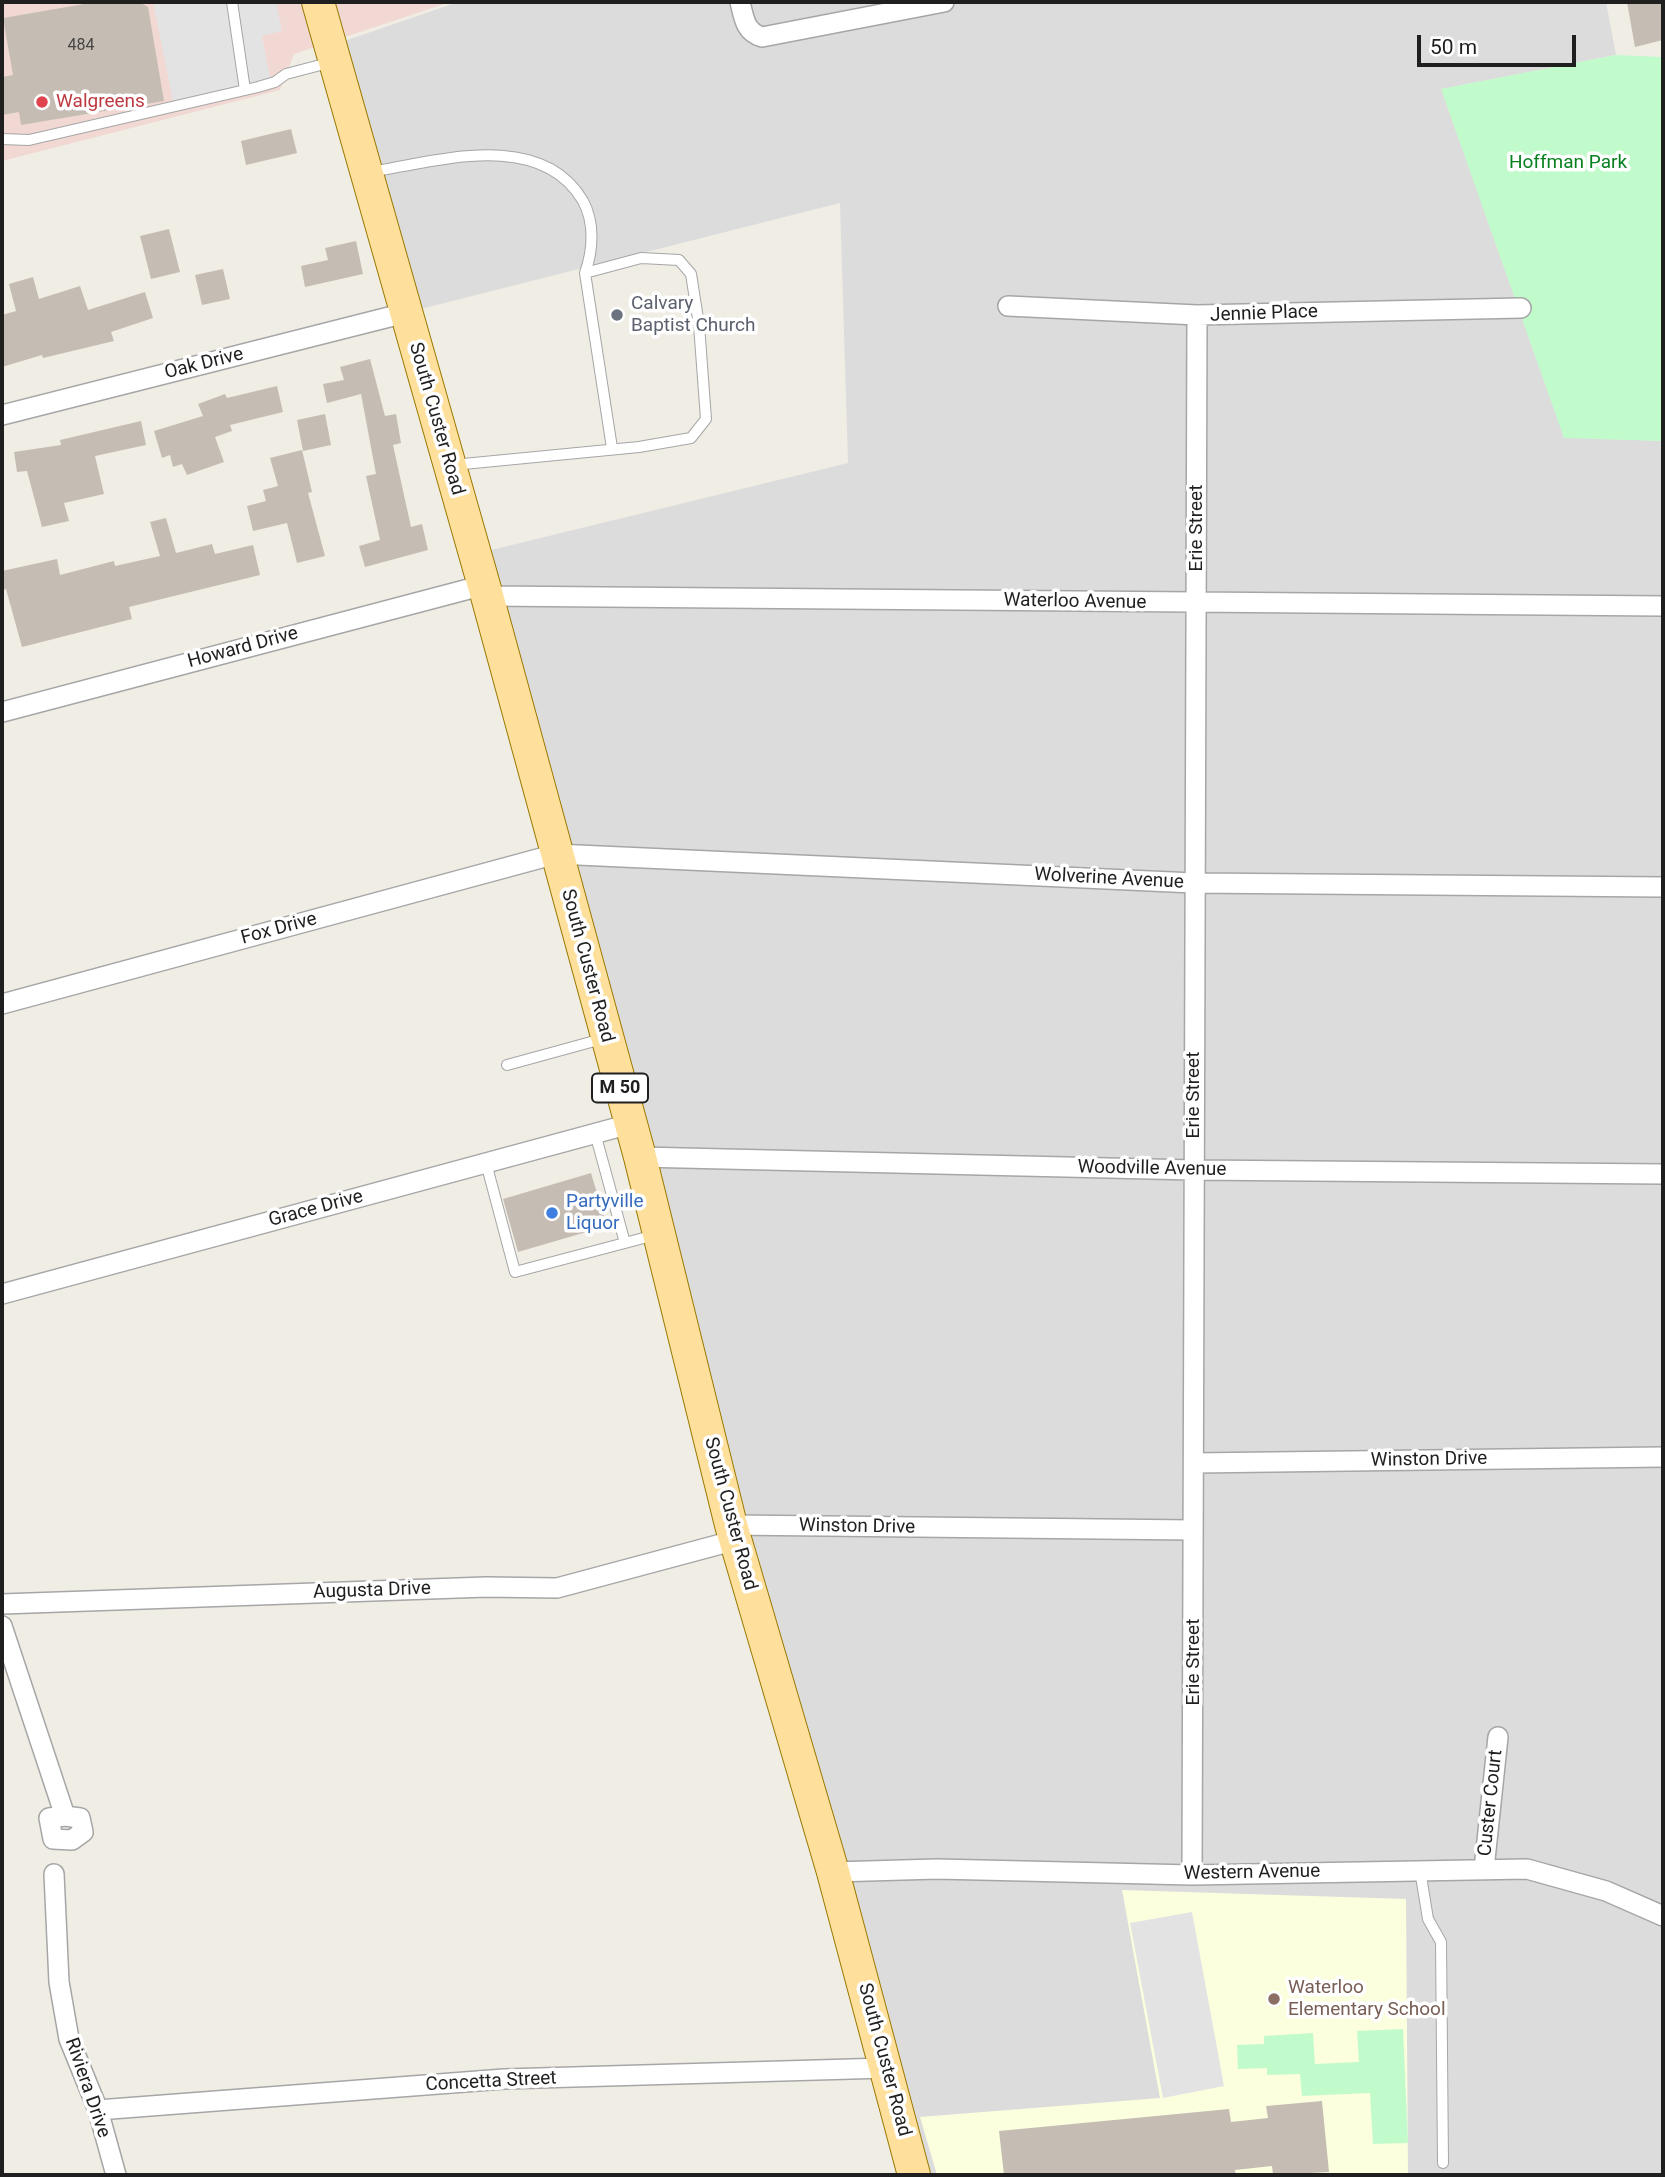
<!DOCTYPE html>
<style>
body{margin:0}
#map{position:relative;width:1665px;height:2177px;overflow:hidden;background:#f0ede5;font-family:Roboto,sans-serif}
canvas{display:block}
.frame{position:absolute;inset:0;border:4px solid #1f1f1f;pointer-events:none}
.scale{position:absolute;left:1417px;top:35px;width:159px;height:32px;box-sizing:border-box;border:4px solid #1f1f1f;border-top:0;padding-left:9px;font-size:21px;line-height:24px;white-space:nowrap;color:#1f1f1f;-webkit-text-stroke:5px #fff;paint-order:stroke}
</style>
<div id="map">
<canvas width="1665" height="2177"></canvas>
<div class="frame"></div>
<div class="scale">50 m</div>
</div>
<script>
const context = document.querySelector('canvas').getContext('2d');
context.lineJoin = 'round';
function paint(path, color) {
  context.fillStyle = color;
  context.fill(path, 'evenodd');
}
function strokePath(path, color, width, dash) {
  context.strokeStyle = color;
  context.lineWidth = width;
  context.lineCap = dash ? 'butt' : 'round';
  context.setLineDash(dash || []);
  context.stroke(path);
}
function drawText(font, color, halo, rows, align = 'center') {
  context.font = font + ' Roboto,sans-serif';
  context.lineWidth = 7;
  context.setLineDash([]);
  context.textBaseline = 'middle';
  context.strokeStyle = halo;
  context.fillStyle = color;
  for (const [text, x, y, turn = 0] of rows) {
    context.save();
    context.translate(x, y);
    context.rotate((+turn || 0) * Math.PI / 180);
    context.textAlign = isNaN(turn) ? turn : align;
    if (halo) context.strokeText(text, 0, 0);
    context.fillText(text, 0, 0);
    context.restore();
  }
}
const residential = new Path2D(`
 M458 2H1606L1616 55 1442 89 1564 437 1663 441V2175H914L475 554 848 463 840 203 405 313 330 46Z`);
const commercial = new Path2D(`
 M2 2H450L294 54 280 90 2 161Z`);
const education = new Path2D(`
 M1122 1890 1406 1899 1408 2175H937L920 2117 1160 2098Z`);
const park = new Path2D(`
 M1616 55 1663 57V441L1564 438 1441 89Z
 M1403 2029 1408 2143 1373 2144 1370 2093 1302 2096 1300 2074 1267 2075V2068L1238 2069 1237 2045 1264 2044V2036L1313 2033 1315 2064 1359 2062 1357 2031Z`);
const parking = new Path2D(`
 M153 2H276L282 31 262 36 271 82 173 101Z
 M1192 1912 1224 2086 1163 2098 1130 1923Z`);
const building = new Path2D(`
 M96 2H139L148 7 164 101 21 125 19 112 2 115V77L13 75 3 18Z
 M1627 2H1663V40L1635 47Z
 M291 129 297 153 246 165 241 141Z
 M169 229 180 272 151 279 140 236Z
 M356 241 363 274 305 287 301 266 328 260 325 248Z
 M223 269 230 299 202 305 195 275Z
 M33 277 39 299 80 286 88 310 145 292 153 318 111 332 114 341 43 358 42 355 2 367V315L16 311 9 284Z
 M370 359 385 416 396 414 401 443 393 445 411 527 422 524 428 550 365 567 359 546 380 540 366 476 376 474 361 394 327 403 323 384 344 380 340 367Z
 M277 386 283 412 230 425 232 431 215 437 224 462 187 475 182 464 173 467 170 455 162 458 154 431 203 416 198 404 225 394 227 398Z
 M325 414 331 445 303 451 297 420Z
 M141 421 146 445 95 456 104 494 64 503 69 521 42 527 27 471 17 472 14 452 61 445 60 440Z
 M302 450 312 492 308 493 325 556 297 563 287 523 253 531 247 506 266 501 263 490 278 486 270 458Z
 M166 518 176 553 212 544 215 554 253 545 260 575 129 607 132 619 22 647 6 589 2 590V571L57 559 60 575 114 561 115 566 160 556 150 522Z
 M591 1173 607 1226 518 1252 503 1199Z
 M1322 2101 1329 2172 1273 2175 1272 2166 1235 2170 1236 2175H1004L999 2131 1229 2109 1231 2122 1268 2118 1266 2106Z`);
const lane = new Path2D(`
 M232 2 245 90
 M2 139 29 140 258 87 275 82 286 74 332 62
 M371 172C437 161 541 129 583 201 595 223 593 250 585 273L641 258 679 260 691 274 699 325 706 419 691 438 639 447 453 465
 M585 273 612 448
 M507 1065 602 1039
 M595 1133 625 1243
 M486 1163 515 1272 655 1235
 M1420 1870 1428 1919 1441 1942 1443 2163`);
const street = new Path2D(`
 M740 2C744 18 745 32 762 37L944 2
 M1008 306 1197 315 1521 308
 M2 415 405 313
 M487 596 1663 606
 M2 712 484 585
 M2 1004 556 854 1194 883 1663 887
 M640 1157 1193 1170 1663 1174
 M2 1294 630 1124
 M1194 1463 1663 1457
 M731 1525 1193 1530
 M2 1604 486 1587 557 1588 736 1540
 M2 1626 65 1816
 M65 1816 80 1818 83 1832 72 1840 53 1839 49 1818Z
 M1484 1869 1498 1737
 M833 1872 937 1869 1192 1875 1527 1869 1606 1891 1663 1916
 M54 1874 59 1982 69 2039 98 2110 116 2175
 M1192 1875 1197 315
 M98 2110 504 2079 886 2068`);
const primary = new Path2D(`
 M318 2 487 596 640 1157 731 1525 833 1872 914 2175`);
const markers = [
 [42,102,7,"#e0444e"],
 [617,315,7,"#6b7280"],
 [552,1213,7,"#3f7fe0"],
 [1274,1999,7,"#8d6e63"]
];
const numberNames = [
 ["484",81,46]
];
const shields = [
 [620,1088,56]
];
const shieldNames = [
 ["M 50",620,1088]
];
const healthNames = [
 ["Walgreens",56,102]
];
const parkNames = [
 ["Hoffman Park",1568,163]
];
const worshipNames = [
 ["Calvary",631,304],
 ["Baptist Church",631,326]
];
const streetNames = [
 ["Jennie Place",1264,314,-2],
 ["Oak Drive",204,364,-14],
 ["South Custer Road",436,419,74],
 ["Erie Street",1197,528,-90],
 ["Waterloo Avenue",1075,602,1],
 ["Howard Drive",243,648,-15],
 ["Wolverine Avenue",1109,879,3],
 ["Fox Drive",279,929,-15],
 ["South Custer Road",587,966,75],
 ["Erie Street",1194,1095,-90],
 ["Woodville Avenue",1152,1169,1],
 ["Grace Drive",316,1209,-15],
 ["Winston Drive",1429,1460,-1],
 ["South Custer Road",730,1514,75],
 ["Winston Drive",857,1527,1],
 ["Augusta Drive",372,1591,-2],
 ["Erie Street",1194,1662,-90],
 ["Custer Court",1491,1803,-84],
 ["Western Avenue",1252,1873,-1],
 ["South Custer Road",884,2060,75],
 ["Concetta Street",491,2082,-3],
 ["Riviera Drive",87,2088,71]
];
const shopNames = [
 ["Partyville",566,1202],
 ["Liquor",566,1224]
];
const educationNames = [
 ["Waterloo",1288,1988],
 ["Elementary School",1288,2010]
];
paint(residential, '#dddcdc');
paint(commercial, '#f1d8d3');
paint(education, '#fbffde');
paint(park, '#c1fbcc');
paint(parking, '#e3e3e3');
paint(building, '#c5bdb4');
strokePath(lane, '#a6a6a6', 12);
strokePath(street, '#a6a6a6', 22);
strokePath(primary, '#997900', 34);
strokePath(lane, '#fff', 10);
strokePath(street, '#fff', 19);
strokePath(primary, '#fedf9b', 32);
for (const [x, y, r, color] of markers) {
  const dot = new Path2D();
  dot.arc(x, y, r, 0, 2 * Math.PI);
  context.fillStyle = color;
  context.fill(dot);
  strokePath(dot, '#fff', 2.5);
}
drawText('16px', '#484644', null, numberNames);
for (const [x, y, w] of shields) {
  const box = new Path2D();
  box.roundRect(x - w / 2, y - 14.5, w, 29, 5);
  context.fillStyle = '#fff';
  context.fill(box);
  strokePath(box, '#1f1f1f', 2);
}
drawText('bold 18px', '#1f1f1f', null, shieldNames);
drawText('19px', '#be3a42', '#fff', healthNames, 'left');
drawText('19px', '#098121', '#fff', parkNames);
drawText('19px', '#5b616d', '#fff', worshipNames, 'left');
drawText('19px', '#1f1f1f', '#fff', streetNames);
drawText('19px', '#366cbe', '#fff', shopNames, 'left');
drawText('19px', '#785e54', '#fff', educationNames, 'left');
</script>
